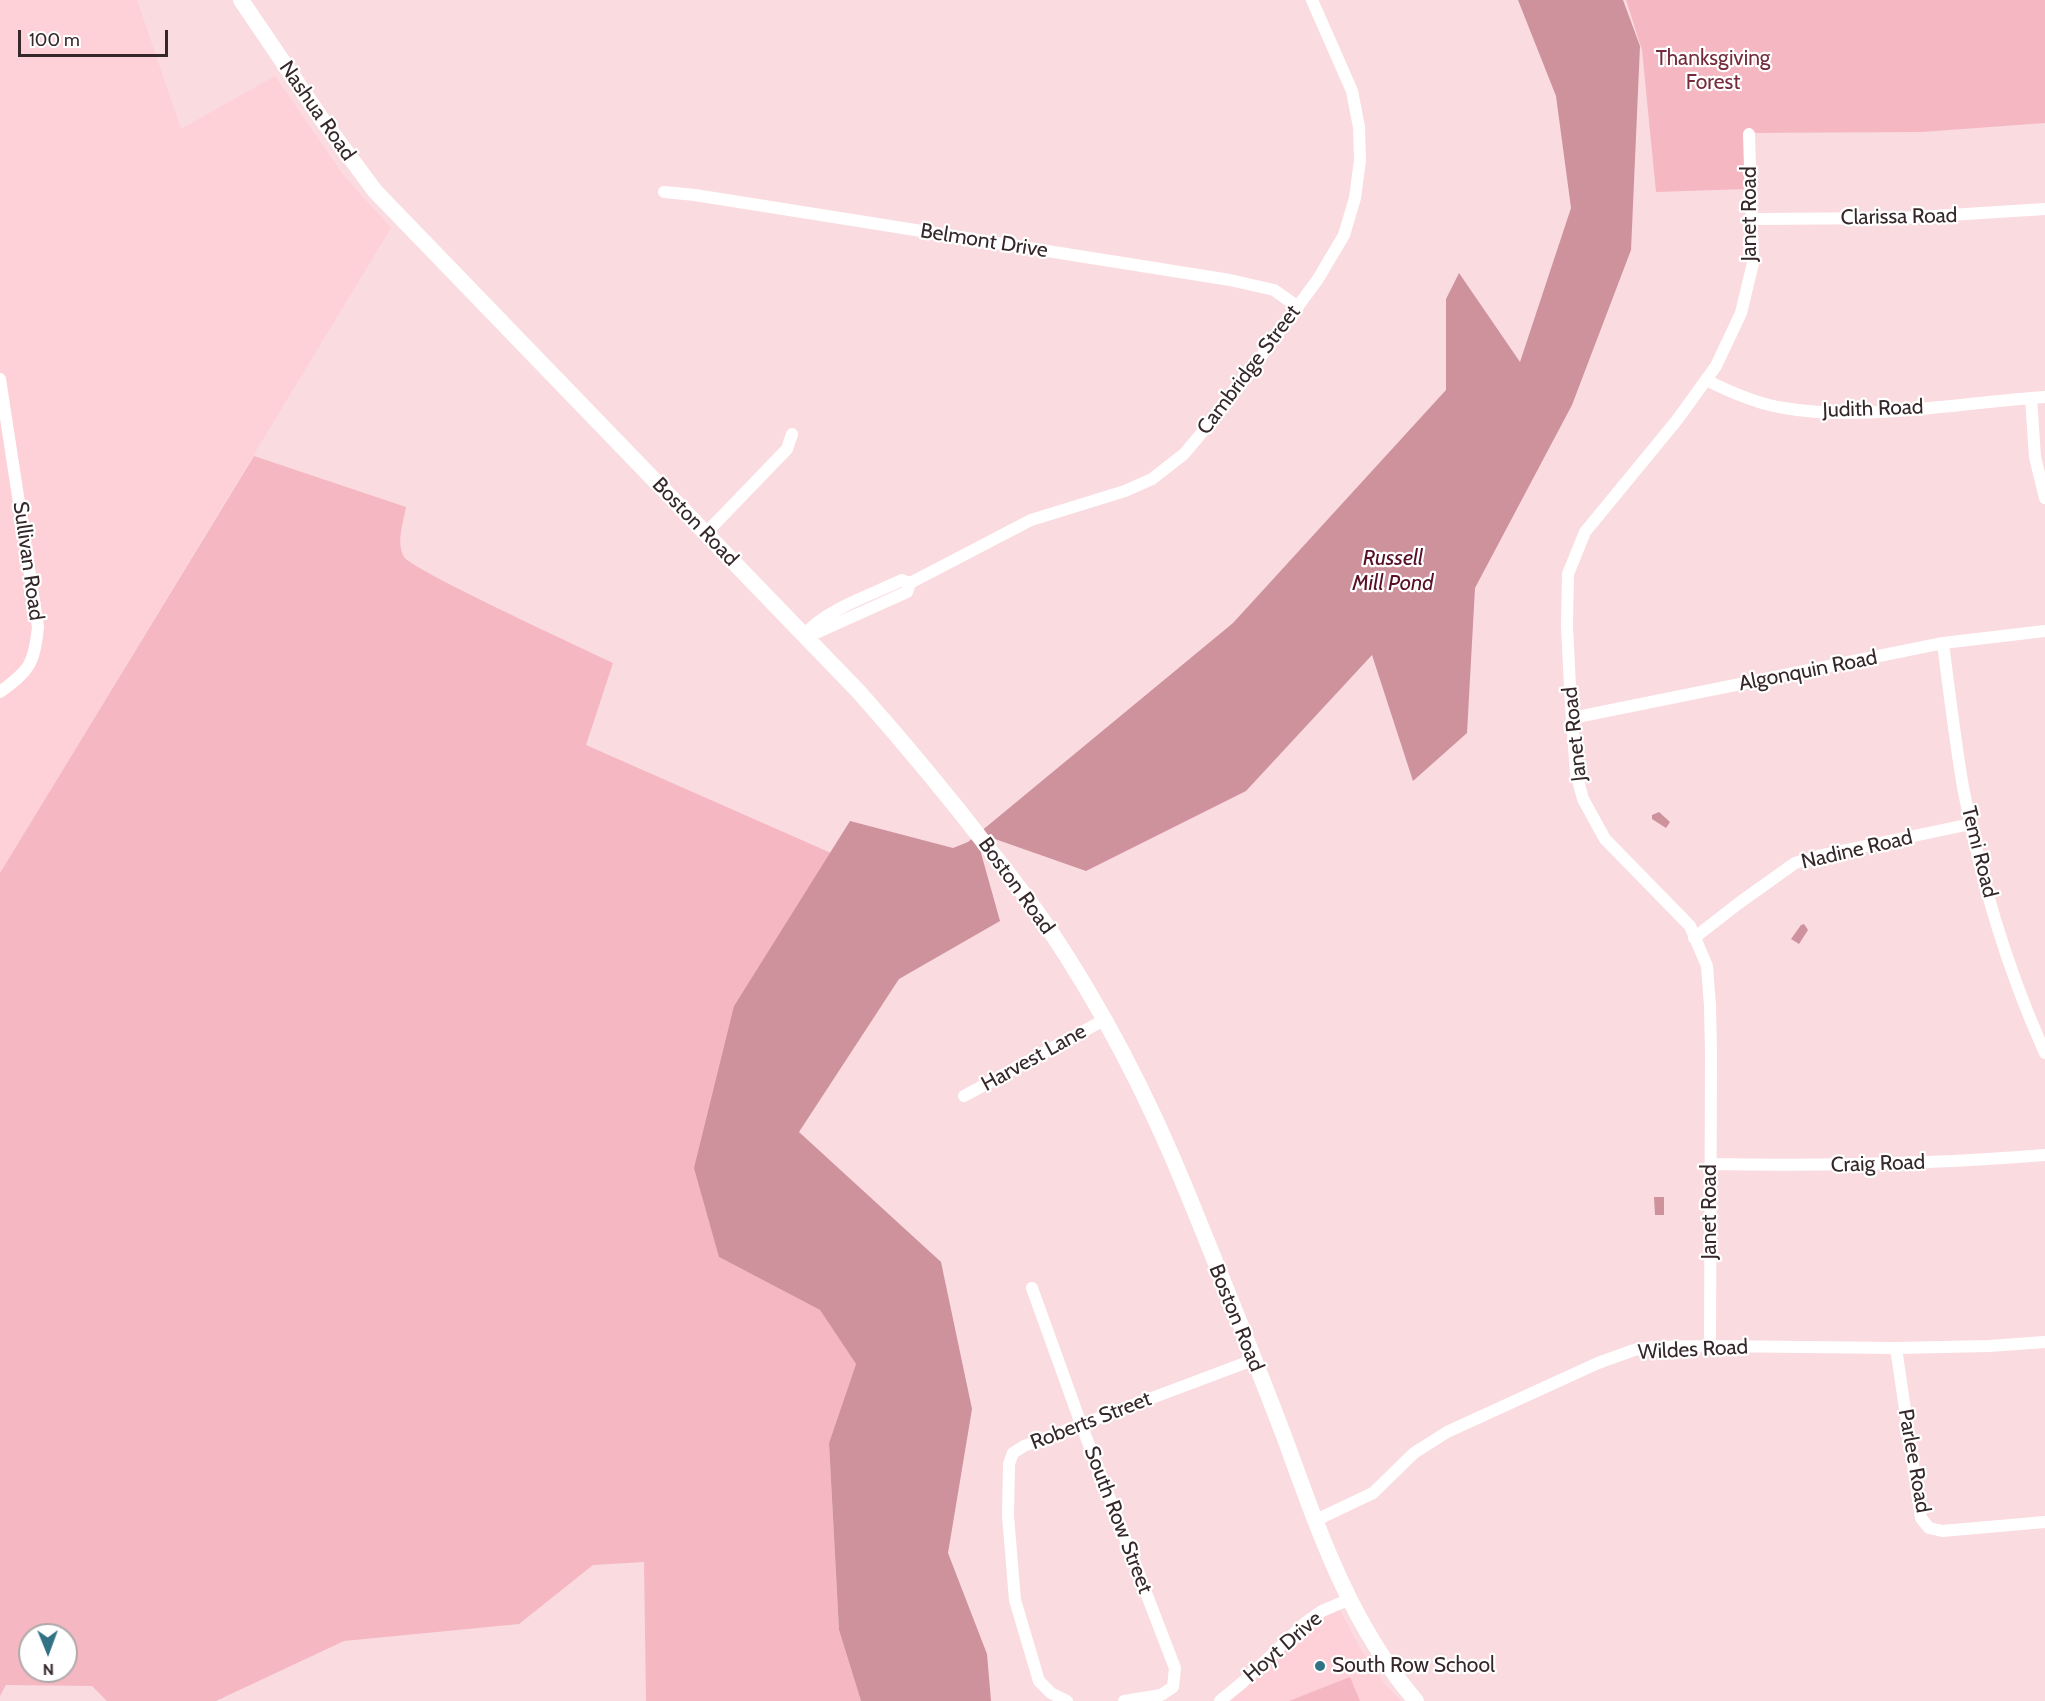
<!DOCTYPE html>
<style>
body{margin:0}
#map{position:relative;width:2045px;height:1701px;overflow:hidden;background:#fadbe0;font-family:Cabin,sans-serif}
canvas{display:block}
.north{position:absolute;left:18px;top:1623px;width:60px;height:60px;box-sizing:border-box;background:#fff;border:2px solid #afa9aa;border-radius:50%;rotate:179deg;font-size:16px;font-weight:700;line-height:24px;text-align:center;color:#36282a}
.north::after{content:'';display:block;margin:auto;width:21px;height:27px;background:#317385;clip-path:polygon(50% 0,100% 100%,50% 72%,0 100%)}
.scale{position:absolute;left:18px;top:30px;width:150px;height:27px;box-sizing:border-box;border:3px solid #36282a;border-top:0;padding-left:8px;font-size:18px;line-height:21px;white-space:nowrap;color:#36282a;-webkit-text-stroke:4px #fff;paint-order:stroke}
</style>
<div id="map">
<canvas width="2045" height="1701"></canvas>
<div class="north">N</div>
<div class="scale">100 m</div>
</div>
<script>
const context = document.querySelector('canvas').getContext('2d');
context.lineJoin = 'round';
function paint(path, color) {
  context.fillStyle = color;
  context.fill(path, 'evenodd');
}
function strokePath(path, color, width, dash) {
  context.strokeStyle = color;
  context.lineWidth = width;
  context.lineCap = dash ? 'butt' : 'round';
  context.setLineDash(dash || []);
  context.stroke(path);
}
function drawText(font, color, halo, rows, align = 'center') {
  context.font = font + ' Cabin,sans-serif';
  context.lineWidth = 4.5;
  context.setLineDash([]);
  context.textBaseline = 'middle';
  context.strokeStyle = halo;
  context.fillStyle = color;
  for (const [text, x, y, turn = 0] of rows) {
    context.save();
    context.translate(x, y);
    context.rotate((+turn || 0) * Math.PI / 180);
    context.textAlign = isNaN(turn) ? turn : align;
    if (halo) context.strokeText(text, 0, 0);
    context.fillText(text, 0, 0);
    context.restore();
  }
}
const built = new Path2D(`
 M0 0H137L181 129 275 76 344 176 391 228 0 873Z
 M1340 1610 1360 1648 1384 1683 1401 1701H1226L1316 1619Z`);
const green = new Path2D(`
 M1626 0H2045V123L1922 132 1745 133 1746 189 1656 192 1642 50Z
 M254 456 406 507C403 524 396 542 404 557 412 570 586 650 613 663L586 745 831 853 734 1006 719 1257 820 1310 856 1364 829 1443 839 1630 861 1701H646L644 1562 593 1565 519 1624 344 1641 216 1701H107L92 1686 6 1685 0 1696V873ZM30 1635H66V1671H30Z
 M1350 1677 1360 1701H1289Z`);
const water = new Path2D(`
 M1518 0H1623L1640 46 1631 250 1572 405 1475 588 1467 733 1413 781 1372 655 1246 791 1086 871 995 839 981 853 1000 921 899 979 799 1132 941 1262 972 1409 948 1553 987 1654 991 1701H861L839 1630 829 1443 856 1364 820 1310 719 1257 694 1168 734 1006 850 821 953 848 968 842 1233 623 1446 390V299L1459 273 1520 362 1571 208 1556 96Z
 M1659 812 1670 822 1666 828 1652 819V815Z
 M1804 924 1808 930 1799 944 1791 939 1801 925Z
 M1654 1197H1664V1215H1655Z`);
const minor = new Path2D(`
 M664 192 695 195 1230 280 1274 290 1298 307
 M1753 219 1903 218 2045 209
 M0 379 38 627C34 664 30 670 0 692
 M1706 380C1730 392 1757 404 1784 408 1864 422 1963 402 2045 397
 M2031 398 2035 457 2045 498
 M706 533 787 449 792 434
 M804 635C826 609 871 595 902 580L910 583 1031 520 1125 491 1152 479 1184 454 1226 404 1318 279 1344 235 1355 198 1360 160 1359 127 1352 91 1312 0
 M804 635 818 632 907 592 910 583
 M1943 643C1949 691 1955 740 1963 787 1980 878 2007 969 2045 1053
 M1572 718 1943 643 2045 631
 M1694 938 1739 903 1795 863 1822 855 1971 824
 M964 1096 1104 1020
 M1710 1164C1822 1166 1934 1164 2045 1155
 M1032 1288 1081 1424 1175 1668 1173 1687 1161 1695 1124 1701
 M1710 1346 1711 1053 1710 1006 1707 966 1690 926 1605 839 1583 799 1576 773 1571 707 1567 626 1568 574 1585 532 1677 420 1716 366 1741 313 1753 263 1749 134
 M1896 1348 1921 1518 1929 1528 1942 1531 2045 1522
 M1314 1521 1373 1493 1414 1453 1447 1432 1598 1363 1634 1350 1653 1347 1710 1346 1896 1348 1989 1346 2045 1342
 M1067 1701 1051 1693 1039 1681 1015 1600 1008 1516 1009 1464 1013 1453 1024 1446 1253 1360
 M1220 1701 1243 1682 1305 1623 1322 1611 1350 1599`);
const secondary = new Path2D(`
 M241 0 321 118 375 191 859 692C906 745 950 798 993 854 1012 878 1031 903 1049 929 1104 1011 1150 1101 1187 1192 1220 1273 1253 1355 1284 1436 1318 1529 1350 1625 1416 1701`);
const markers = [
 [1320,1666,6,"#317385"]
];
const parkNames = [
 ["Thanksgiving",1713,59],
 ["Forest",1713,83]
];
const streetNames = [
 ["Nashua Road",317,111,55],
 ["Janet Road",1750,214,-90],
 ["Clarissa Road",1899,217,-1],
 ["Belmont Drive",984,241,9],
 ["Cambridge Street",1249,370,-53],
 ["Judith Road",1873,409,-2],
 ["Boston Road",695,522,46],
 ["Sullivan Road",28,561,82],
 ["Algonquin Road",1808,671,-11],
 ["Janet Road",1575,734,-96],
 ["Nadine Road",1857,850,-13],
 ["Temi Road",1979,852,76],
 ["Boston Road",1016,886,54],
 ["Harvest Lane",1034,1058,-29],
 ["Craig Road",1878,1164,-2],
 ["Janet Road",1710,1212,-90],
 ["Boston Road",1236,1318,68],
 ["Wildes Road",1693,1350,-3],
 ["Roberts Street",1091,1421,-21],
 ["Parlee Road",1914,1461,80],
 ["South Row Street",1118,1520,69],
 ["Hoyt Drive",1283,1647,-41]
];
const poiNames = [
 ["South Row School",1332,1666]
];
const waterNames = [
 ["Russell",1393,559],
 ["Mill Pond",1393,584]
];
paint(built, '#fed0d7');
paint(green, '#f5b8c2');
paint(water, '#cd929c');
strokePath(minor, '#fff', 12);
strokePath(secondary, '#fff', 16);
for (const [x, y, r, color] of markers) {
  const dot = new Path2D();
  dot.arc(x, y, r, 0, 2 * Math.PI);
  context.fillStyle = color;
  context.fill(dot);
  strokePath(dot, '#fff', 2);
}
drawText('21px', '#742c3d', '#fff', parkNames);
drawText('21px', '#36282a', '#fff', streetNames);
drawText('21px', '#36282a', '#fff', poiNames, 'left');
drawText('italic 22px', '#571026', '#fff', waterNames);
</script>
